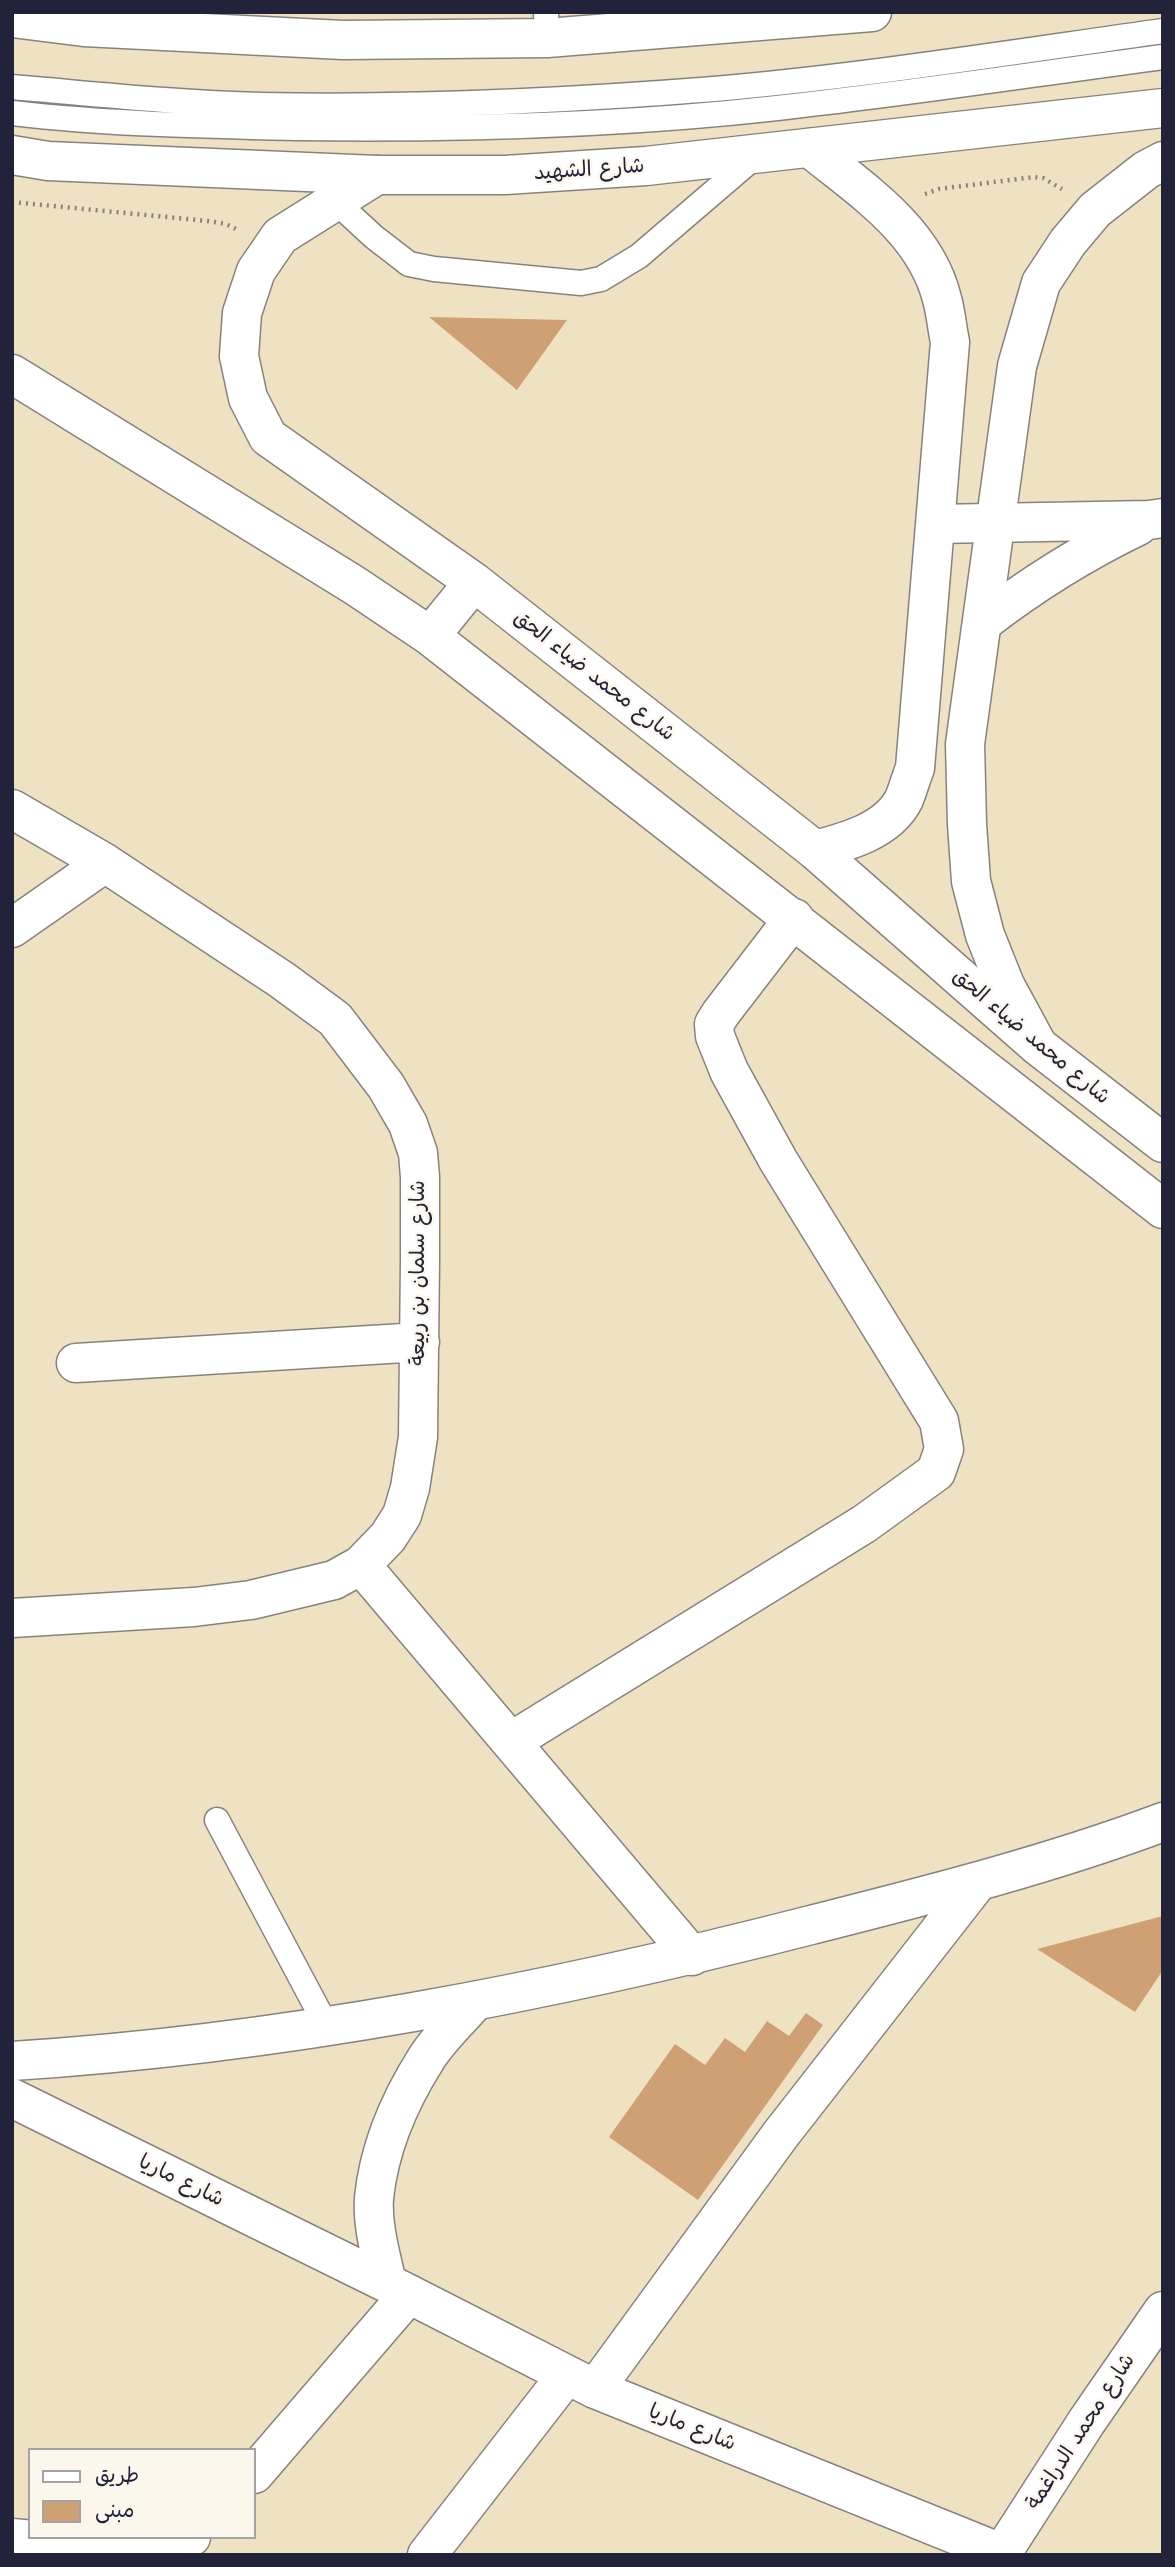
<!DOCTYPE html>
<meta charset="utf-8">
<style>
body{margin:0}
#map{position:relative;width:1175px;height:2567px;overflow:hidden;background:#eee2c3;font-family:"Shantell Sans","Playpen Sans Arabic",sans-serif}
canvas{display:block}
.frame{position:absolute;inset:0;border:14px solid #22223b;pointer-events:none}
.legend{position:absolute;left:28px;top:2448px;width:228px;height:91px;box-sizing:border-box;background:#fbf7ec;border:2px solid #a4a2a5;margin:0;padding:9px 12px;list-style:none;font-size:21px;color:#22223b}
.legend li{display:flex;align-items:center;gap:14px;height:35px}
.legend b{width:35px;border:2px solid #a4a2a5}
</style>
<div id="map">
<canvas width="1175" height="2567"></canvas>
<div class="frame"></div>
<ul class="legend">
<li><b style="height:9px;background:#fff"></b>طريق</li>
<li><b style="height:19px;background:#cfa074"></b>مبنى</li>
</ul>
</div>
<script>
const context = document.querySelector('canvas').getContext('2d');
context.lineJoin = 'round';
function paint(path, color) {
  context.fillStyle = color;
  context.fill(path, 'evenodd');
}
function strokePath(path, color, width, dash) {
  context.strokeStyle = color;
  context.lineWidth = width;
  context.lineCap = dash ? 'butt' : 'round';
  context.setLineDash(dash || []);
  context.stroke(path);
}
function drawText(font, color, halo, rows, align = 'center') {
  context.font = font + ' "Shantell Sans","Playpen Sans Arabic",sans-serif';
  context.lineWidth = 5;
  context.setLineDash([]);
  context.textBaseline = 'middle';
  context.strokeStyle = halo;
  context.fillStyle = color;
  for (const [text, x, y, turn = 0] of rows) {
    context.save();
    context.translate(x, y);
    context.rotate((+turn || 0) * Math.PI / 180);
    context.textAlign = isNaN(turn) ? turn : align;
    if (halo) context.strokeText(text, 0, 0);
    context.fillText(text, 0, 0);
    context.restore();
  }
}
const building = new Path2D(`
 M429 317 567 320 517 390Z
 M1163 1916V1970L1135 2012 1037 1949Z
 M806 2013 823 2025 698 2200 609 2137 675 2044 705 2065 725 2038 745 2052 767 2021 789 2036Z`);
const path = new Path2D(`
 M925 194 939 189 1034 177 1043 178 1062 189
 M12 202 208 221 226 224 238 230`);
const service = new Path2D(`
 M546 12 547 38
 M12 87C95 94 178 103 261 105 412 108 563 101 714 89 864 76 1013 52 1163 31
 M12 113C107 124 201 126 296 128 457 130 617 126 777 108 906 94 1034 74 1163 57
 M329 192 336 202 374 237 409 264 434 269 581 283 601 279 639 256 758 154
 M217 1820 326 2025`);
const minor = new Path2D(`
 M936 524 1149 520 1163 518
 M982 623C1031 585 1082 553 1138 526
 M12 809 105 863 282 980 335 1019 386 1086 408 1124 418 1153 420 1177V1261L418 1437 410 1488 402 1515 388 1537 361 1565 334 1580 251 1600 194 1607 12 1618
 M12 928 105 863
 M76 1363 420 1342
 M361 1565 692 1956
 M512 1741 864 1524 936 1472 944 1449 939 1421 778 1160 729 1071 715 1036 714 1024 721 1013 794 918
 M12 2098 387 2283 595 2389 1006 2555
 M387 2283C381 2256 372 2226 374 2198 379 2149 400 2100 426 2059 439 2038 459 2020 475 2001
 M595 2389 781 2134 977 1883
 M254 2474 409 2294
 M12 2538 137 2550 191 2537
 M1002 2553 1087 2421 1163 2311
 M427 2555 566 2376`);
const tertiary = new Path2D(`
 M810 148C861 190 925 230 942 299 946 313 947 328 950 342L915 768C911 778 908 789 904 799 888 831 846 842 815 850
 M1037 1044 1005 985 985 935 971 881 967 824 965 744 1017 366 1041 283 1068 242 1095 210 1146 170 1163 161
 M12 2061C282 2044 550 1992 811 1925 929 1895 1048 1865 1163 1822`);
const secondary = new Path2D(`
 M377 175 280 236 256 271 242 313 239 356 248 398 268 437 474 582 815 850 1038 1046 1163 1143
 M12 374 354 585 430 636 1163 1209
 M430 636 474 582`);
const trunk = new Path2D(`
 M12 18 84 27 343 40 547 38 872 12
 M12 155 48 161 377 175H505L646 166 1163 108`);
const streetNames = [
 ["شارع الشهيد",589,170,-4],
 ["شارع محمد ضياء الحق",594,676,38],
 ["شارع محمد ضياء الحق",1031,1037,40],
 ["شارع سلمان بن ربيعة",419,1273,-90],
 ["شارع ماريا",181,2181,26],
 ["شارع ماريا",692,2428,22],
 ["شارع محمد الدراغمة",1081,2432,-57]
];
paint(building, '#cfa074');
strokePath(service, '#88827f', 27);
strokePath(minor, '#88827f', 41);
strokePath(tertiary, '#88827f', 41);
strokePath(secondary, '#88827f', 41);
strokePath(trunk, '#88827f', 41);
strokePath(path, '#88827f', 4.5, [2, 5]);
strokePath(service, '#fff', 24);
strokePath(minor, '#fff', 38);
strokePath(tertiary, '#fff', 38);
strokePath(secondary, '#fff', 38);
strokePath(trunk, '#fff', 38);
drawText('21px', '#22223b', '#fbf7ec', streetNames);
</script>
